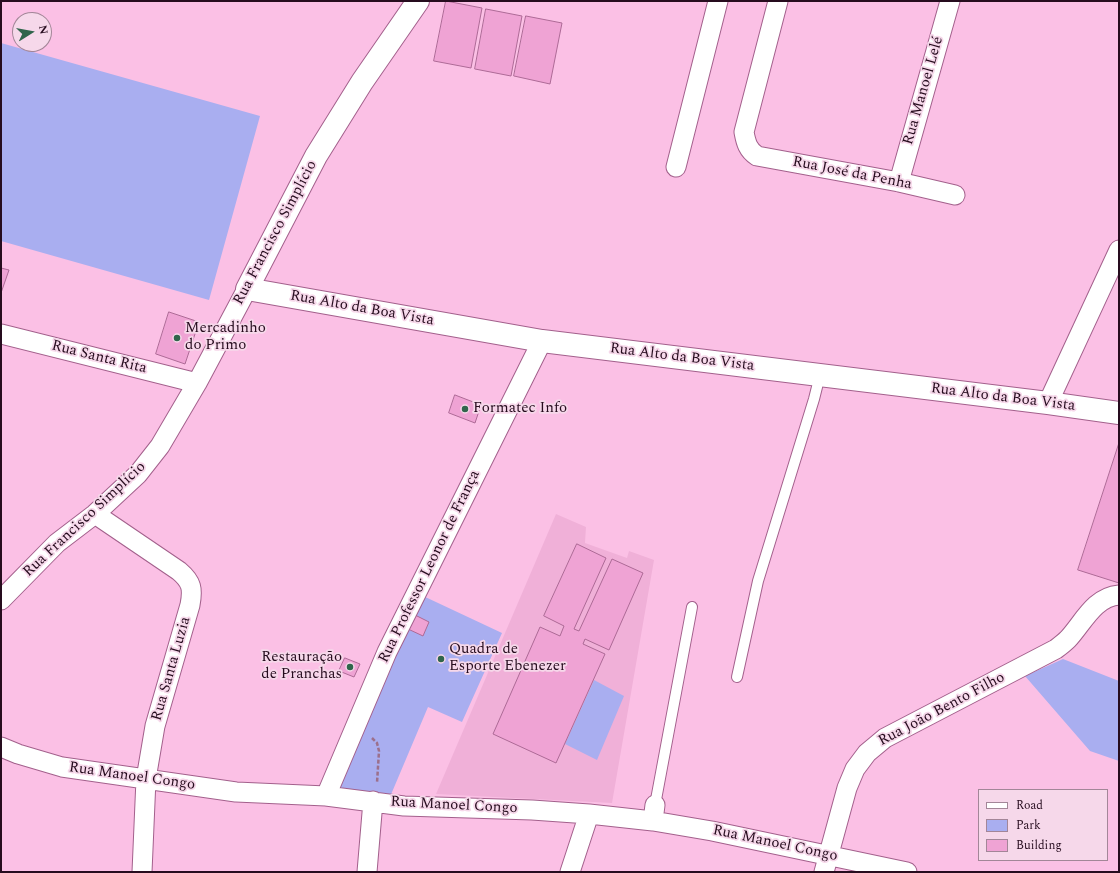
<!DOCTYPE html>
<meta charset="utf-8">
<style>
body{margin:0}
#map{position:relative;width:1120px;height:873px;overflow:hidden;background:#fbc0e5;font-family:Spectral,serif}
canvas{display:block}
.frame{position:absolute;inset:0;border:2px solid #260c1e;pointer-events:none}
.legend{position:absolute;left:978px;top:789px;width:130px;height:72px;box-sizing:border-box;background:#f6d8ea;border:1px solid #a38698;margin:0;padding:5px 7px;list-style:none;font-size:12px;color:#260c1e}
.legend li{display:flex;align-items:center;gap:8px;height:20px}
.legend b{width:20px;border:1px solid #a38698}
.north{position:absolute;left:12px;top:12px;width:40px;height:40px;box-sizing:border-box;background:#f6d8ea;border:1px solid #a38698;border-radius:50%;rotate:79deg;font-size:11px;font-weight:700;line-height:16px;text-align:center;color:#260c1e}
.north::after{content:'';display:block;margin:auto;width:14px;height:18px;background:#2f654b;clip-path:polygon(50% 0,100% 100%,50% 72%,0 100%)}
</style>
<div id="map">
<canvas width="1120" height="873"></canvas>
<div class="frame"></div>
<ul class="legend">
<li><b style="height:5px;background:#fff"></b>Road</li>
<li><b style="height:11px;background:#a9aef0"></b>Park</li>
<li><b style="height:11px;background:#efa3d4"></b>Building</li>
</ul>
<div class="north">N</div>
</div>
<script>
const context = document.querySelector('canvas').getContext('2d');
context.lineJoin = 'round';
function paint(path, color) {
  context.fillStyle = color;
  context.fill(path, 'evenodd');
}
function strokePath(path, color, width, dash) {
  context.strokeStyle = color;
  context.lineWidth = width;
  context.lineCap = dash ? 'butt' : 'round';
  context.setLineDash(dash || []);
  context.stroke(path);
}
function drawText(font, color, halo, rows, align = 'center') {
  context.font = font + ' Spectral,serif';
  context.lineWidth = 3.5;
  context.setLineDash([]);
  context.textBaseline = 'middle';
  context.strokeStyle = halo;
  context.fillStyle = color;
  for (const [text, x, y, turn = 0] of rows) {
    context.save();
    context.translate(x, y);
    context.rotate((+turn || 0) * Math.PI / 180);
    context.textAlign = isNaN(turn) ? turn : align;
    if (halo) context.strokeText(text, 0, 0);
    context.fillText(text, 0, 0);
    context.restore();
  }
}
const built = new Path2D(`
 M556 514 586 527 585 543 627 558 629 551 654 560 612 803 436 794Z`);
const green = new Path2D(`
 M1 43 260 116 209 300 1 241Z
 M421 595 502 633 462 722 428 707 387 804 333 801Z
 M1063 659 1119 681V761L1090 751 1025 676Z
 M594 680 624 696 597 760 565 744Z`);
const building = new Path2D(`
 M446 1 482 8 471 68 434 61Z
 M486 9 522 16 511 76 475 69Z
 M526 16 562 23 550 84 514 76Z
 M1 268 9 270 1 293Z
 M169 312 199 322 185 364 156 354Z
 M455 395 481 405 475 423 449 413Z
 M1119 443V583L1078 570Z
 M577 544 606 558 574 629 579 631 612 559 643 573 609 650 585 639 583 644 605 654 556 763 493 734 540 627 560 636 564 626 544 616Z
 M415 615 429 622 423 636 408 629Z
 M345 658 360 664 354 677 339 671Z`);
const path = new Path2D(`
 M372 738 377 743 379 751 377 783`);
const service = new Path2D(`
 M737 677 758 581 814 399 820 375
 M655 805 692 607`);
const minor = new Path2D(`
 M778 1 744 132C746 143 748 150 757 156L899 182 955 195
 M676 167 718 1
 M899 182 950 1
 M1 334 197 383
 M1048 403 1119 250
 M95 514 179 571C192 582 193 589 190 605L155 726 146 779 142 872
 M1 600 57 543 95 514 138 474 160 446 197 383 247 289
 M1 747 18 754 62 767 236 792 326 796 404 806 532 810 589 814 653 821 712 831 907 872
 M326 796 387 652 542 341
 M653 821 655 805
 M367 872 373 801
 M570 872 589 814
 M824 872 847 788 855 769 867 753 885 738 1056 649C1060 646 1064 643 1068 639 1083 623 1094 597 1119 595`);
const tertiary = new Path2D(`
 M418 1 362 82 316 156 247 289 542 341 1048 403 1119 413`);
const markers = [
 [177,338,4,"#2f654b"],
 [465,409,4,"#2f654b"],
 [441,659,4,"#2f654b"],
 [350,667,4,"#2f654b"]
];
const streetNames = [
 ["Rua Manoel Lelé",924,91,-74],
 ["Rua José da Penha",852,174,11],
 ["Rua Francisco Simplício",276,233,-62],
 ["Rua Alto da Boa Vista",362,309,10],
 ["Rua Santa Rita",99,358,14],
 ["Rua Alto da Boa Vista",682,358,7],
 ["Rua Alto da Boa Vista",1003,398,7],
 ["Rua Francisco Simplício",85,520,-43],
 ["Rua Professor Leonor de França",430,567,-64],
 ["Rua Santa Luzia",172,669,-74],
 ["Rua João Bento Filho",942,710,-28],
 ["Rua Manoel Congo",132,777,8],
 ["Rua Manoel Congo",454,806,3],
 ["Rua Manoel Congo",775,844,12]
];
const poiNames = [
 ["Mercadinho",185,329],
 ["do Primo",185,346],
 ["Formatec Info",473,409],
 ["Quadra de",449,650],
 ["Esporte Ebenezer",449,667],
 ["Restauração",342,658,"right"],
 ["de Pranchas",342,675,"right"]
];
paint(built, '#f0b0d8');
paint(green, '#a9aef0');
paint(building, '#efa3d4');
strokePath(building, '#ad6a96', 1);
strokePath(service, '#a3608c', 12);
strokePath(minor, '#a3608c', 21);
strokePath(tertiary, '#a3608c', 24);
strokePath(path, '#9c708c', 2.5, [4, 2]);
strokePath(service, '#fff', 10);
strokePath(minor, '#fff', 19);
strokePath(tertiary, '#fff', 22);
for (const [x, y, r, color] of markers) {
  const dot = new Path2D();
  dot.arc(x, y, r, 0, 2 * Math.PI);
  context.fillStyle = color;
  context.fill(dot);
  strokePath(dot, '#f6d8ea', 1.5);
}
drawText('15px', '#260c1e', '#f6d8ea', streetNames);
drawText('15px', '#260c1e', '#f6d8ea', poiNames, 'left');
</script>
